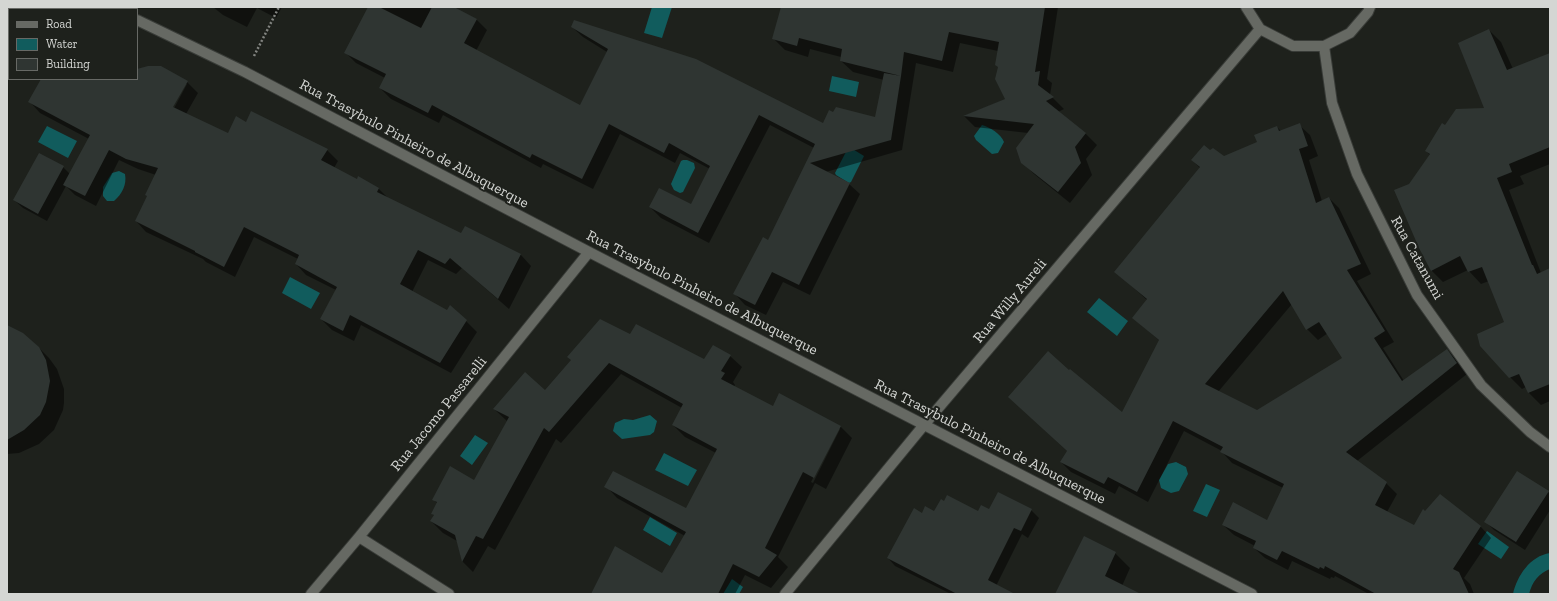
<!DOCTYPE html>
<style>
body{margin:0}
#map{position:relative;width:1557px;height:601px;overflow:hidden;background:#1e211c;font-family:"Zilla Slab",serif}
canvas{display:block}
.frame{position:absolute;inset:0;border:8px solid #d4d6d3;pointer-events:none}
.legend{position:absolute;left:8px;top:8px;width:130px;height:72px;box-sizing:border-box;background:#1e211c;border:1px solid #676965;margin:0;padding:5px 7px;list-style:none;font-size:12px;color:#d4d6d3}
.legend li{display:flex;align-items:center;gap:8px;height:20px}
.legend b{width:20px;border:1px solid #676965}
</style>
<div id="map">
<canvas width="1557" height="601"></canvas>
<div class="frame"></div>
<ul class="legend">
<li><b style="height:5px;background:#666963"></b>Road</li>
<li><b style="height:11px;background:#115c5d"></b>Water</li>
<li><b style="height:11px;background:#2f3532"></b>Building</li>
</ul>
</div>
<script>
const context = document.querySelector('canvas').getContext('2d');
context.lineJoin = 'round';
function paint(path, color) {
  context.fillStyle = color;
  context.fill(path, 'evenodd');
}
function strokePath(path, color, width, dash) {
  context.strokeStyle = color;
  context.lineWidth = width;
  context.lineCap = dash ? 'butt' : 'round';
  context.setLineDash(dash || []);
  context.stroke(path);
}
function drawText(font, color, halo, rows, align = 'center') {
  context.font = font + ' "Zilla Slab",serif';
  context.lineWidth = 4;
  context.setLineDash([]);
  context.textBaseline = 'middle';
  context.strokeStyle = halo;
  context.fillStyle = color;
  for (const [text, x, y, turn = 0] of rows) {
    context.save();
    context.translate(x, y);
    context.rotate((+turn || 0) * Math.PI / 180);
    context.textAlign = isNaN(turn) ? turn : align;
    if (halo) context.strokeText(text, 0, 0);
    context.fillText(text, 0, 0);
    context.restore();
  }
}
const water = new Path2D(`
 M652 7H672L662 38 644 33Z
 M832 76 859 82 856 97 829 91Z
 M982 125C990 127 1001 134 1004 142L998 153 992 154 976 140 974 136Z
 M47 126 77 141 68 158 38 142Z
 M848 148H851L864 156 851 182 849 183 836 175 835 173Z
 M683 160H687L694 163 695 168 683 192 680 193 674 190 671 184 681 161Z
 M119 171 125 174C127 185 122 194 114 201H107L103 196V187L112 173Z
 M290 277 320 293 311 309 282 293Z
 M1099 298 1128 321 1117 336 1087 312Z
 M650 415 657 421 654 432 650 435 622 439 613 431 615 423 624 419 633 420Z
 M475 435 488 443 472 465 460 456Z
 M664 453 697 470 688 486 655 470Z
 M1176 462 1186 467 1188 474 1179 491 1171 493 1161 488 1159 480 1168 464Z
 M1206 484 1220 490 1207 517 1193 511Z
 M650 517 677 533 670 546 643 530Z
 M1487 531 1509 547 1501 559 1478 544Z
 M1550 553V569C1539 573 1532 582 1529 594H1513C1517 576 1530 556 1550 553Z
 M732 579 743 587 739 594H723Z`);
const shadow = new Path2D(`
 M7 7H17L20 9H9V45L7 48Z
 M213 7H282L276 18 257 8 247 27 223 15Z
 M369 7H452L476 19 487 30 476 51 580 107 607 52 583 37 572 27 823 124 876 118 884 80 853 72 841 61V57L810 49 808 57 785 50 774 39 782 7H1058L1047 79 1052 83 1050 95 1064 109 1058 112 1085 133 1097 145 1086 159 1092 175 1070 203 1034 174 1022 162 1028 133 975 127 964 116 1006 99 999 68 998 51 960 43 953 72 916 63 902 150 826 172 849 184 860 194 810 295 783 282 766 315 745 305 735 294 768 241 814 148 770 125 709 243 661 218 650 207 691 206 710 169 680 153 675 163 620 134 593 189 543 164 541 168 443 115 439 123 391 99 380 88 385 78 356 63 346 53Z
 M1489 30 1501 42 1513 69 1550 54V164L1520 176 1524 184 1509 190 1541 273 1550 269V401L1541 405 1529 393 1526 387 1522 389 1510 377 1505 323 1489 281 1481 284 1468 270 1443 282 1431 270 1409 185 1430 155 1426 151 1445 126 1486 109Z
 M137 70 187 82 198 93 186 114 228 134 246 123 327 150 338 161 334 168 357 180 359 178 379 189 389 199 461 235 465 227 521 255 531 266 509 309 462 268 456 274 428 260 412 292 466 321 477 332 451 373 361 325 354 341 332 330 321 319 336 290 306 275 296 264 298 259 254 237 235 277 206 262 203 259 146 232 136 221 148 196 156 175 138 169 119 160 96 206 75 195 66 186 47 221 23 208 14 200 63 167 70 174 89 139 40 113 30 102 42 79H137ZM185 84H187L172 112 170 111Z
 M1299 125 1310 135 1318 156 1309 160 1322 201 1329 198 1339 208 1371 274 1357 281 1394 342 1383 348 1404 381 1447 350 1458 361 1467 374 1357 461 1386 483 1397 494 1387 512 1414 527 1440 495 1481 527 1491 538 1464 578 1470 584 1474 594H1369L1335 576 1334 578 1331 577 1330 579 1292 561 1288 570 1265 558 1254 548 1255 546 1234 535 1223 525 1267 521 1283 488 1232 463 1222 452V451L1184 431 1148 502 1119 486 1115 494 1071 472 1061 462 1068 452 1009 397 1070 372 1122 414 1160 341 1133 318 1147 300 1116 272 1200 168 1192 160 1223 158 1258 143 1277 127 1282 132ZM1292 304 1307 329 1318 340 1328 333 1343 358 1257 412 1218 392Z
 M7 328 33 342 49 358 57 369 64 389V403L63 410 54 430 39 444 19 453 7 454Z
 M631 335 704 361 730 356 742 367 733 382 735 385 734 387 773 408 840 426 852 438 826 489 815 483 778 557 788 567 771 588 745 575 735 594H592L662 575 685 536 617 498 606 486 687 509 716 453 685 437 673 425 682 408 621 374 561 443 556 439 495 550 488 546 473 572 462 561 457 541 443 533 431 521 435 516 432 514 438 504 433 499 475 482 507 421 494 409 545 391ZM838 429H840L813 483 811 482Z
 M1548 492 1550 494V510L1525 550 1494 530 1486 522Z
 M1031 510 1039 518 1028 538 1022 534 996 586 999 594H951L895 566 888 558 922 514 935 512Z
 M1115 553 1130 568 1122 586 1138 594H1056Z`);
const building = new Path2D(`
 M368 7H379L421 28 432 7H454L477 19 464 43 580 105 608 49 571 27 574 20 696 59 823 123 829 110 833 112 836 107 875 117 884 73 901 76 891 140 810 163 850 183 799 285 772 272 755 305 733 294 763 237 768 240 815 144 759 115 698 233 649 207 659 188 691 204 710 166 669 143 664 153 609 124 582 179 532 154 530 158 432 105 428 113 379 88 386 74 344 53Z
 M781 7H1045L1035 72 1040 71 1038 85 1054 97 1046 101 1086 133 1075 147 1081 163 1058 192 1021 163 1016 148 1034 124 963 116 1005 99 995 79 998 67 995 65 999 42 949 32 942 61 904 52 901 76 840 61 842 49 799 38 797 46 772 39Z
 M1489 29 1507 70 1550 53V147L1509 164 1512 172 1497 178 1532 265H1533L1537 274 1550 268V384L1528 393 1519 374 1509 378 1480 346 1477 334 1504 322 1482 267 1468 272 1460 256 1431 271 1419 248 1394 190 1409 184 1430 154 1425 151 1442 123 1445 125 1456 109 1484 108 1458 43Z
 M148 66H161L188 81 173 107 228 133 236 116 246 122 251 111 328 149 321 160 357 179 358 176 379 188 377 192 461 233 465 226 521 254 498 299 450 258 445 264 418 250 400 284 447 310 450 305 467 320 440 363 350 315 343 331 320 319 337 287 295 264 299 255 244 227 224 267 195 252V251L135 221 147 196 145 195 158 168 126 159 109 150 85 196 63 185 90 135 28 102 41 79H137V69Z
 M1300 123 1308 146 1299 149 1316 203 1329 197 1361 264 1347 270 1385 331 1374 338 1402 381 1447 349 1457 363 1346 452 1387 482 1375 505 1414 525 1423 509 1425 511 1440 494 1481 526 1453 569 1459 572 1469 594H1376L1325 566 1324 569 1320 567 1319 569 1282 551 1277 560 1253 548 1256 541 1222 525 1233 502 1267 520 1284 484 1220 452 1223 447 1173 421 1137 492 1108 477 1104 484 1060 462 1067 451 1008 397 1048 351 1069 370 1070 369 1122 412 1159 340 1132 318 1147 299 1114 272 1200 167 1191 160 1204 145 1210 150 1213 148 1224 156 1257 142 1254 135 1277 126 1279 131ZM1283 291 1306 330 1319 322 1342 358 1257 410 1205 384Z
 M39 153 64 166 38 214 13 200Z
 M600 319 630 334 636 324 704 359 713 345 731 355 721 371 725 373 721 379 773 406 779 393 841 426 814 478 803 472 765 548 777 555 759 577 733 564 718 594H591L615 546 662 573 686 532 604 487 613 471 686 508 717 449 672 425 683 404 609 363 549 432 544 428 483 539 476 536 462 562 455 535 430 521 434 515 431 514 437 502 432 500 450 466 474 480 509 417 493 409 525 372 545 390 571 360 567 357Z
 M7 325 23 333 39 347 46 360 50 381 46 402 40 415 24 430 7 440Z
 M1517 471 1549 491 1516 542 1484 522Z
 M998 492 1032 509 1021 531 1014 528 988 580 1015 594H957L887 558 914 508 922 513 925 506 934 511 941 499 944 501 947 495 978 511 981 505 989 509Z
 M1084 536 1116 552 1105 576 1141 594H1055Z`);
const path = new Path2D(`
 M254 56 279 7`);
const minor = new Path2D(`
 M110 7 114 9
 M1246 7 1260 29 1293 46H1324L1350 33 1368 12 1370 7
 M137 20 245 72 589 252 1252 594
 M1324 46 1332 103 1357 174 1417 295 1481 385 1530 432 1550 447
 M359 537 449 594
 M311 594 359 537 589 252
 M785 594 924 425 1260 29`);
const streetNames = [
 ["Rua Trasybulo Pinheiro de Albuquerque",414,144,28],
 ["Rua Catanumi",1417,258,61],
 ["Rua Trasybulo Pinheiro de Albuquerque",702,293,27],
 ["Rua Willy Aureli",1010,301,-50],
 ["Rua Jacomo Passarelli",439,414,-51],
 ["Rua Trasybulo Pinheiro de Albuquerque",990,442,27]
];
paint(water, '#115c5d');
paint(shadow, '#0007');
paint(building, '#2f3532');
strokePath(minor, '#393c38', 12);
strokePath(path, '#828480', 2.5, [2, 2]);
strokePath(minor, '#666963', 10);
drawText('15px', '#d4d6d3', '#1e211c', streetNames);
</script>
